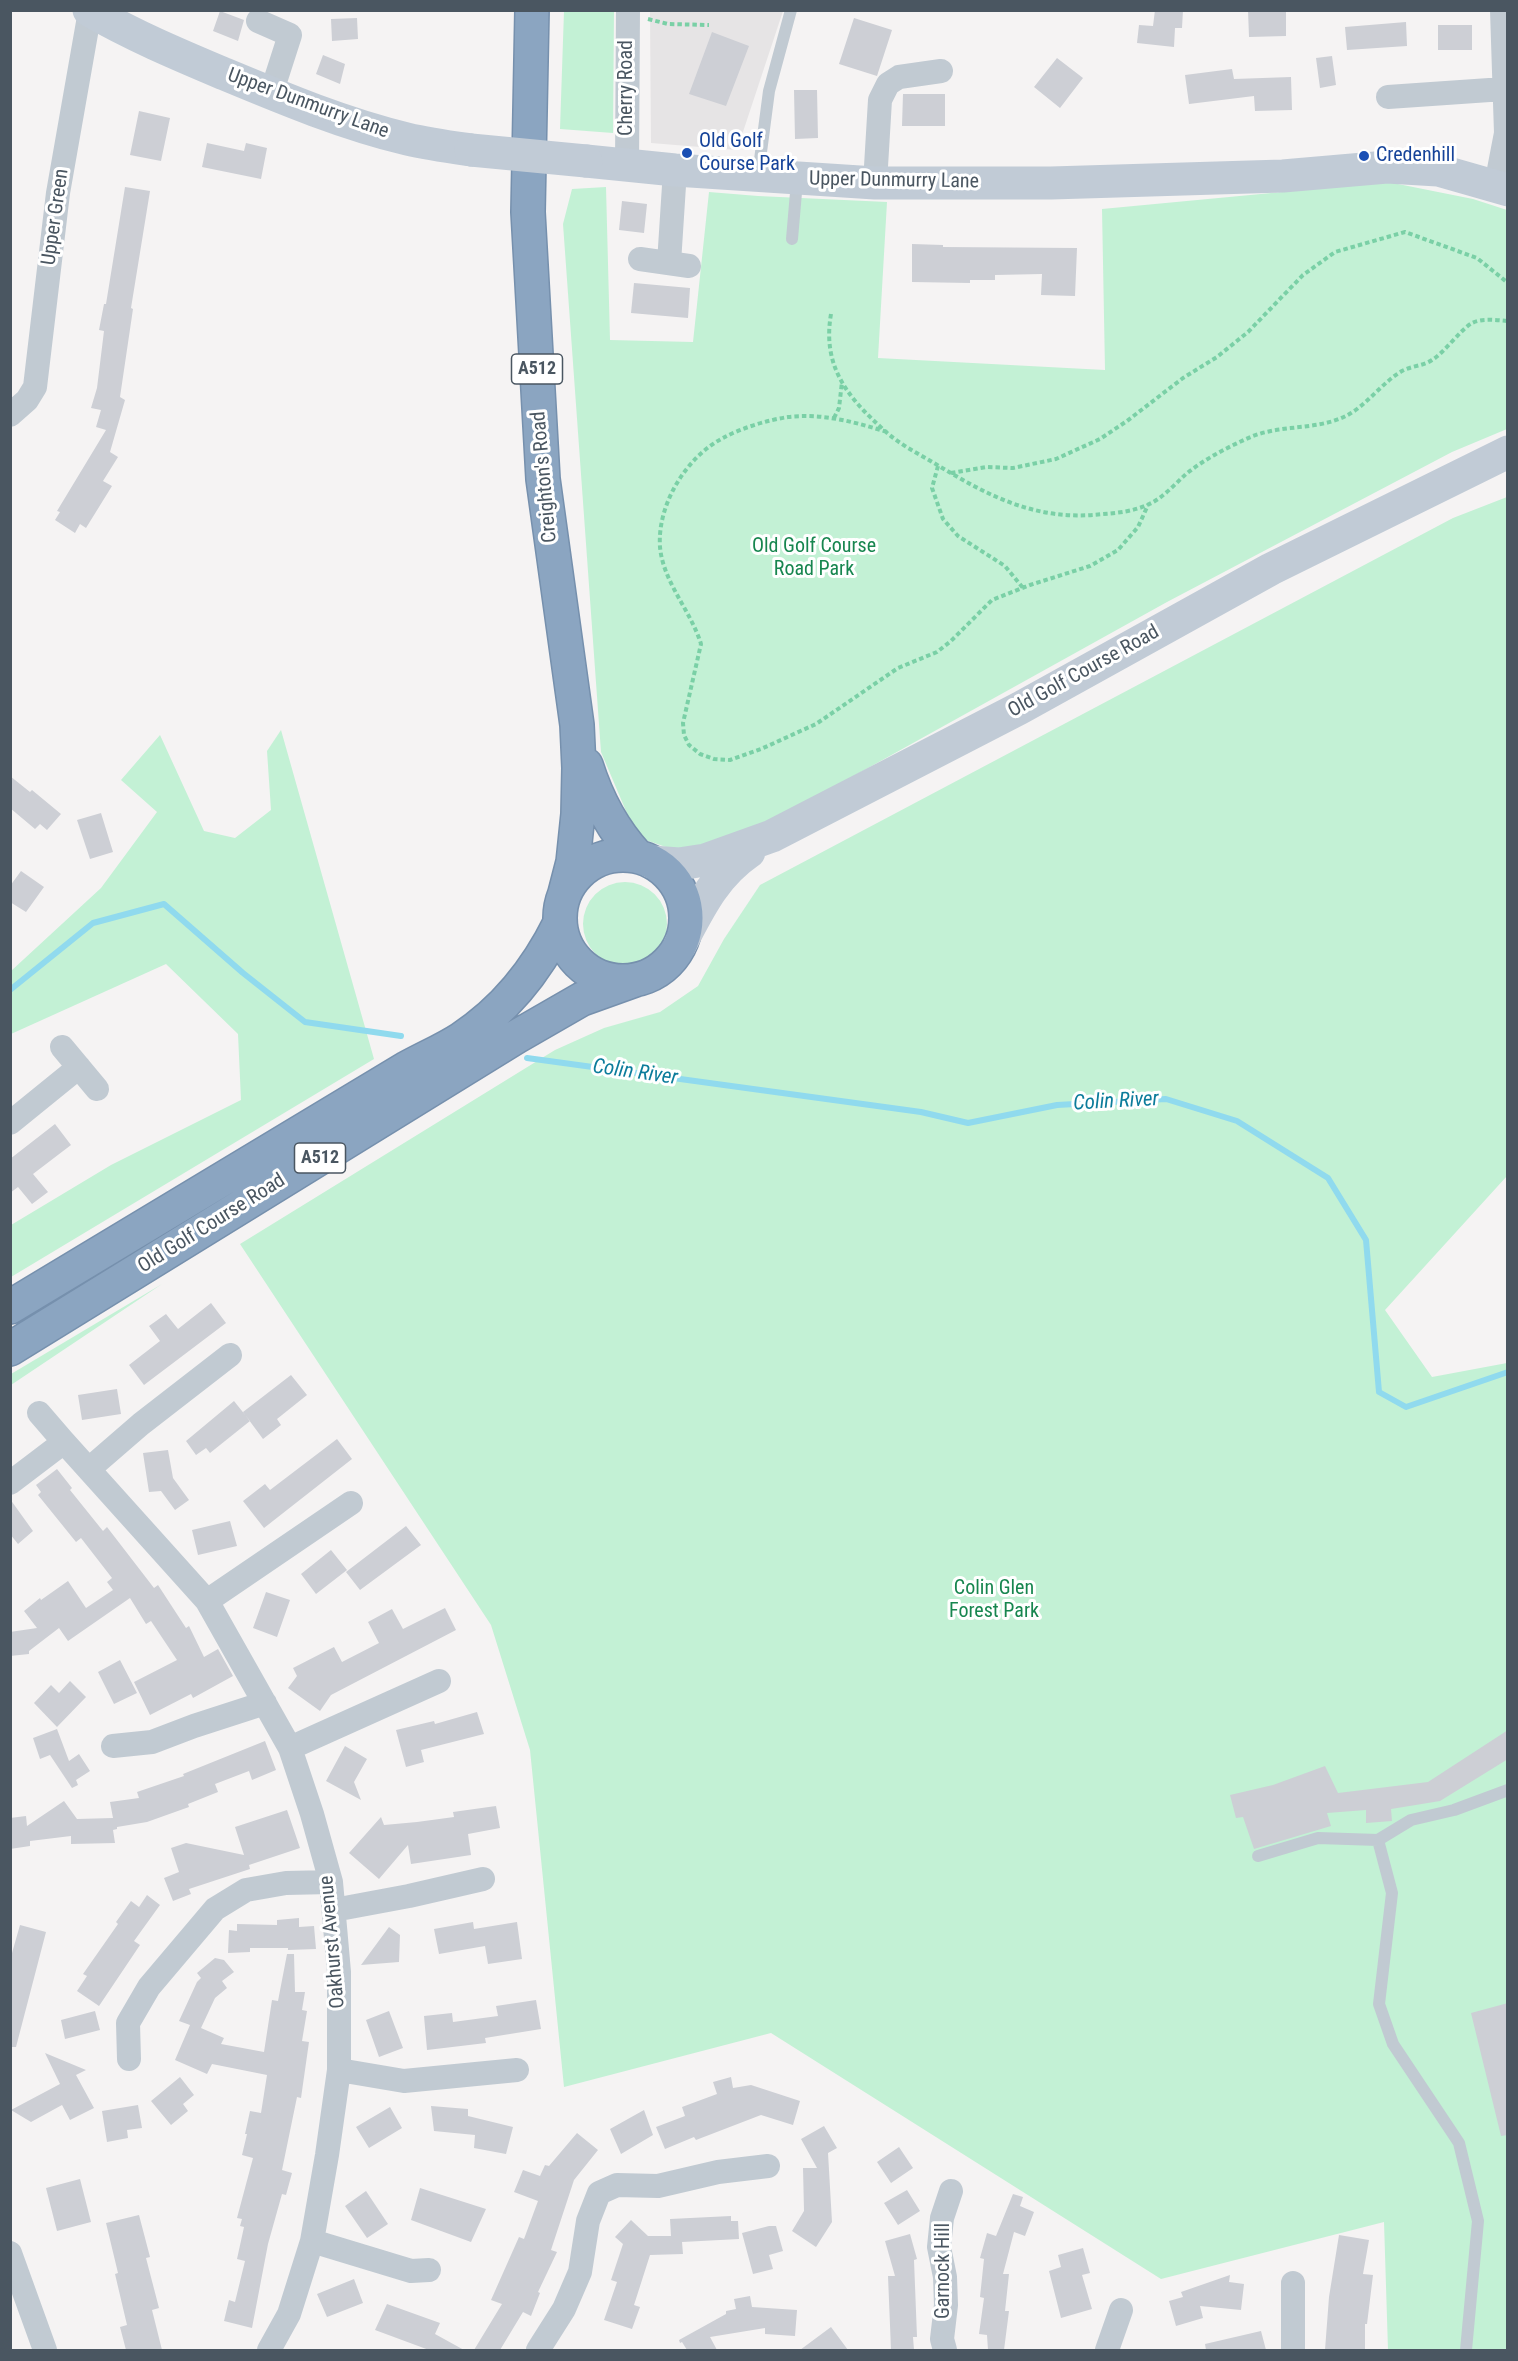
<!DOCTYPE html>
<style>
body{margin:0}
#map{position:relative;width:1518px;height:2361px;overflow:hidden;background:#f5f3f3;font-family:"Roboto Condensed",sans-serif}
canvas{display:block}
.frame{position:absolute;inset:0;border:12px solid #4a5661;pointer-events:none}
</style>
<div id="map">
<canvas width="1518" height="2361"></canvas>
<div class="frame"></div>
</div>
<script>
const context = document.querySelector('canvas').getContext('2d');
context.lineJoin = 'round';
function paint(path, color) {
  context.fillStyle = color;
  context.fill(path, 'evenodd');
}
function strokePath(path, color, width, dash) {
  context.strokeStyle = color;
  context.lineWidth = width;
  context.lineCap = dash ? 'butt' : 'round';
  context.setLineDash(dash || []);
  context.stroke(path);
}
function drawText(font, color, halo, rows, align = 'center') {
  context.font = font + ' "Roboto Condensed",sans-serif';
  context.lineWidth = 6;
  context.setLineDash([]);
  context.textBaseline = 'middle';
  context.strokeStyle = halo;
  context.fillStyle = color;
  for (const [text, x, y, turn = 0] of rows) {
    context.save();
    context.translate(x, y);
    context.rotate((+turn || 0) * Math.PI / 180);
    context.textAlign = isNaN(turn) ? turn : align;
    if (halo) context.strokeText(text, 0, 0);
    context.fillText(text, 0, 0);
    context.restore();
  }
}
const education = new Path2D(`
 M650 11H783L737 150 651 143Z`);
const green = new Path2D(`
 M564 11H614L613 133 560 129Z
 M1388 182 1473 199 1507 210V429L1452 452 1167 602 742 838 686 854 637 837 601 752 563 224 572 189 606 187 610 340 693 342 709 192 758 196 887 202 878 358 1105 370 1102 209Z
 M1507 497V1176L1385 1310 1432 1377 1507 1363V2350H1388L1384 2222 1161 2279 771 2033 564 2087 530 1750 491 1625 240 1244 555 1050 604 1028 660 1012 698 986 724 939 760 885 1453 518Z
 M281 730 374 1059 11 1277V1225L111 1165 241 1100 238 1034 166 964 11 1034V971L101 888 157 812 121 780 160 735 204 831 235 838 271 810 267 751Z
 M583 924a42 42 0 1 1 84 0a42 42 0 1 1-84 0Z
 M162 1284 11 1385V1374Z`);
const stream = new Path2D(`
 M10 990 93 923 164 904 243 973 305 1022 401 1036
 M527 1058 921 1112 968 1123 1057 1105 1166 1099 1237 1121 1328 1178 1366 1240 1379 1392 1406 1407 1508 1372`);
const building = new Path2D(`
 M1155 10H1183L1182 28H1175L1174 47 1137 43 1139 25 1153 26Z
 M1248 10H1286V36L1249 37Z
 M220 11 244 20 238 41 213 31Z
 M357 18 358 39 332 41 331 19Z
 M854 18 892 30 877 76 839 64Z
 M1406 22 1407 46 1347 50 1345 27Z
 M1438 25H1472V50H1438Z
 M712 32 749 46 726 106 689 94Z
 M323 55 345 64 340 84 316 74Z
 M1332 56 1336 85 1320 88 1316 58Z
 M1057 58 1083 78 1060 108 1034 87Z
 M1232 69 1234 79 1291 77 1292 110 1255 111 1254 96 1189 104 1185 75Z
 M794 90H817L818 138 795 139Z
 M903 94H945V126H902Z
 M139 111 170 118 161 161 130 155Z
 M207 143 244 151 246 143 267 148 261 179 202 167Z
 M125 187 150 191 131 308 133 309 120 397 125 400 110 452 118 457 103 481 112 486 86 528 80 524 75 533 55 520 60 512 57 511 106 430 96 427 101 410 91 408 97 388 104 331 99 330 104 304H106Z
 M622 201 647 204 644 233 619 230Z
 M912 244 943 245V247L1077 248 1075 296 1041 295 1042 274 995 275V280H970V283L912 282Z
 M634 283 690 288 688 318 631 313Z
 M10 776 30 792 32 790 61 814 47 830 40 824 35 829 10 808Z
 M101 813 113 852 90 859 77 820Z
 M21 871 44 887 26 912 10 902V886Z
 M55 1124 71 1145 33 1174 48 1192 32 1204 18 1187 10 1193V1159Z
 M211 1303 226 1323 144 1385 129 1365 160 1341 149 1326 166 1314 178 1329Z
 M291 1375 307 1395 277 1419 281 1425 263 1439 243 1412Z
 M117 1389 121 1414 82 1420 78 1395Z
 M234 1401 250 1421 210 1453 206 1448 196 1455 186 1441Z
 M337 1439 352 1459 264 1528 243 1501 265 1484 270 1490Z
 M168 1450 173 1478 189 1500 175 1510 161 1491 149 1492 143 1453Z
 M57 1469 72 1488 70 1490 103 1531 107 1527 154 1588 158 1585 186 1628 189 1626 204 1657 218 1649 233 1676 193 1698 191 1694 150 1715 134 1682 177 1660 151 1621 146 1624 130 1598 68 1641 59 1628 29 1651V1654L10 1656V1632L37 1628 24 1611 40 1598 41 1600 68 1581 86 1608 113 1590 107 1582 112 1578 81 1538 76 1542 38 1495 41 1492 36 1485Z
 M10 1499 33 1531 18 1544 10 1534Z
 M230 1521 237 1546 198 1555 192 1530Z
 M406 1526 421 1545 360 1590 346 1572Z
 M331 1550 347 1570 316 1594 301 1574Z
 M266 1592 290 1600 277 1637 253 1628Z
 M445 1608 456 1630 331 1695 320 1711 288 1688 297 1676 293 1668 334 1647 342 1662 379 1643 368 1622 392 1609 403 1629Z
 M120 1660 137 1693 114 1704 98 1672Z
 M70 1681 86 1697 57 1727 34 1703 51 1685 59 1693Z
 M477 1712 484 1734 421 1750 424 1762 406 1767 396 1730 434 1721 435 1724Z
 M57 1729 69 1761 79 1754 90 1771 76 1780 78 1785 72 1788 50 1755 40 1759 33 1738Z
 M1508 1730V1759L1440 1801 1391 1809 1392 1821 1366 1823V1810L1327 1813 1331 1826 1254 1849 1243 1817 1236 1818 1230 1795 1273 1785 1325 1766 1338 1793 1428 1782Z
 M265 1741 276 1770 252 1780 249 1771 215 1784 218 1792 188 1804 189 1807 147 1822 117 1827V1829L113 1830 115 1843 71 1844V1836L30 1841V1846L10 1849V1818L26 1816 27 1826 64 1801 77 1819 113 1818 110 1802 139 1798 137 1792 184 1776 183 1774Z
 M345 1746 367 1759 354 1782 361 1800 326 1781Z
 M496 1806 500 1828 468 1834 471 1855 411 1864 408 1845 379 1879 349 1853 381 1817 384 1825 417 1822 454 1817 453 1812Z
 M287 1810 300 1848 249 1865 250 1869 189 1889 191 1894 173 1901 164 1878 179 1872 171 1848 186 1843 244 1855 235 1827Z
 M147 1895 160 1905 134 1941 140 1945 99 2006 77 1991 87 1976 83 1974 118 1924 116 1922 131 1901 139 1907Z
 M299 1918V1927L314 1926 316 1949 288 1950V1948H250V1952L228 1953 229 1930 237 1931V1924L277 1925V1920Z
 M473 1922 474 1929 517 1922 522 1959 488 1964 485 1946 439 1954 434 1929Z
 M20 1925 46 1932 16 2047H10V1960Z
 M389 1927 400 1935 399 1962 361 1965Z
 M287 1954H294L295 1992H305L302 2010 307 2011 302 2041 309 2042 301 2098 297 2097 282 2170 292 2173 286 2195 282 2194 268 2244 252 2328 224 2321 229 2300 235 2302 245 2261 237 2259 244 2227 240 2226 242 2219 237 2218 253 2158 242 2155 247 2134H245L250 2111 261 2113 267 2075 212 2064 207 2074 175 2060 190 2025 179 2021 197 1982 201 1978 197 1973 215 1958 224 1960 234 1972 222 1981 227 1988 215 1998 201 2028 224 2038 221 2044 264 2052 272 2000 278 2001Z
 M536 2000 541 2029 485 2038 486 2043 427 2050 424 2016 452 2013 453 2022 498 2016 496 2006Z
 M1508 2003V2135L1501 2136 1471 2013Z
 M95 2011 100 2030 65 2039 61 2020Z
 M389 2011 403 2048 379 2057 366 2020Z
 M45 2053 86 2070 76 2075 94 2108 70 2120 62 2105 31 2122 11 2110 60 2084Z
 M180 2077 194 2095 183 2104 188 2111 171 2125 151 2101Z
 M731 2077 733 2088 751 2085 800 2101 793 2125 761 2115 696 2140 694 2137 665 2149 656 2127 685 2116 682 2107 717 2094 713 2082Z
 M138 2105 142 2128 127 2130 128 2138 107 2142 102 2111Z
 M431 2106 468 2109V2116L513 2127 506 2154 474 2148 475 2135 434 2131Z
 M390 2107 402 2128 369 2148 356 2127Z
 M644 2110 653 2135 621 2154 610 2129Z
 M824 2126 837 2148 828 2153 832 2222 816 2247 792 2231 804 2211 803 2168H817L801 2139Z
 M577 2133 598 2150 574 2180 551 2250 557 2252 538 2292 540 2293 531 2316 523 2312 500 2350H474L502 2304 491 2300 519 2237 524 2239 538 2201 514 2192 523 2170 540 2176 545 2165 549 2166Z
 M899 2147 913 2168 891 2183 877 2162Z
 M80 2179 91 2222 57 2231 46 2188Z
 M420 2188 486 2209 471 2242 411 2220Z
 M907 2190 920 2211 898 2225 884 2203Z
 M366 2191 388 2224 367 2238 345 2206Z
 M1013 2194 1023 2197 1020 2206 1034 2212 1025 2236 1014 2232 1003 2274H1009L1005 2311H1009L1004 2350H988L987 2335 979 2334 984 2298 980 2297 984 2259 980 2258 987 2233 996 2236Z
 M139 2215 150 2257 146 2258 159 2308 152 2310 162 2350H126L120 2327 127 2325 115 2274 118 2273 106 2223Z
 M731 2216V2221H738L739 2239 682 2242 683 2254 650 2255 634 2305 640 2307 632 2329 604 2320 617 2282 611 2280 623 2244 615 2237 631 2220 648 2236H671L670 2219Z
 M769 2226H776L783 2251 769 2255 773 2269 753 2274 742 2233Z
 M910 2234 917 2259 914 2260 917 2337H913L914 2350H891L888 2276H895L885 2241Z
 M1339 2235 1369 2240 1363 2274 1373 2275 1367 2324H1365V2350H1325L1329 2297Z
 M1083 2248 1090 2273 1082 2275 1092 2309 1061 2318 1049 2271 1061 2267 1058 2255Z
 M1230 2275 1229 2282 1244 2284 1241 2310 1200 2306 1203 2318 1176 2326 1169 2301 1183 2297 1181 2292Z
 M354 2279 363 2303 327 2317 317 2294Z
 M750 2296 752 2307 797 2310 795 2336 765 2334V2328L710 2337 717 2350H687L682 2342 680 2343 679 2340 726 2314V2311L736 2309 734 2299Z
 M387 2304 440 2323 435 2334 464 2350H429L375 2330Z
 M831 2327 848 2350H800Z
 M1261 2331 1266 2350H1206L1205 2344Z`);
const path = new Path2D(`
 M648 19 668 24 709 25
 M831 314C822 366 847 397 885 431 899 444 917 453 934 463 988 496 1037 522 1103 514 1118 513 1134 511 1147 505 1162 499 1174 485 1186 474 1206 458 1230 446 1253 436 1287 423 1327 432 1357 409 1373 397 1385 381 1402 371 1411 366 1423 366 1432 360 1445 352 1461 329 1472 323 1482 318 1496 320 1508 321
 M834 418 839 408 842 382
 M887 432C855 422 822 413 788 417 768 420 741 428 723 438 686 457 657 505 660 547 663 582 691 611 701 644L683 723 684 735 689 745 700 754 714 759 730 760 761 749 816 724 898 668 937 652 951 641 992 600 1030 585 1090 566 1118 550 1138 527 1148 505
 M938 466 932 488 943 519 958 536 1005 566 1023 588
 M951 473 986 467 1013 468 1056 459 1100 439 1127 421 1183 378 1217 357 1248 332 1303 275 1335 252 1405 232 1477 258 1508 283`);
const lane = new Path2D(`
 M758 175 769 91 791 10
 M792 239 797 181
 M1378 1840 1392 1893 1379 2004 1393 2044 1459 2143 1478 2221 1466 2350
 M1258 1856 1318 1838 1378 1840 1411 1820 1454 1810 1508 1790`);
const street = new Path2D(`
 M258 21 290 35 271 94
 M1388 97 1504 89
 M627 166 628 10
 M875 183 880 100 888 84 899 77 941 71
 M1496 185 1506 133 1502 10
 M640 259 689 266
 M669 263 675 170
 M10 415 27 400 35 387 58 193 90 11
 M62 1047 97 1089
 M10 1123 79 1067
 M39 1413 64 1442
 M89 1469 141 1424 230 1355
 M10 1483 64 1442 207 1601 290 1748 312 1814 331 1882 339 1972V2070L327 2155 312 2241 289 2314 269 2350
 M207 1601 351 1503
 M113 1746 152 1742 194 1726 265 1703
 M290 1748 439 1681
 M334 1910 409 1896 483 1879
 M129 2059 128 2023 149 1987 215 1909 246 1890 286 1883 331 1882
 M339 2070 404 2081 517 2070
 M312 2241 411 2271 429 2270
 M10 2253 45 2350
 M1293 2283V2350
 M538 2350 564 2309 580 2272 588 2221 599 2193 617 2185 658 2186 718 2172 768 2166
 M945 2350 942 2339 946 2305 945 2277 939 2247 942 2218 951 2191
 M1107 2350 1121 2310`);
const secondary = new Path2D(`
 M89 10C132 35 177 54 222 73 282 98 344 124 407 139 428 144 450 147 471 150
 M586 161 675 170 875 183H1051L1283 176 1387 167 1438 170 1508 190
 M652 862 679 864 705 860 772 836 1020 708 1271 569 1508 452
 M680 945C699 909 714 876 749 852`);
const highway = new Path2D(`
 M532 10 528 212 543 479 577 725 579 768 578 814 573 862 565 893
 M586 765C597 800 613 830 637 856
 M560 918a63 63 0 1 1 126 0a63 63 0 1 1-126 0Z
 M10 1307 407 1068C425 1058 444 1050 461 1039 505 1010 537 970 560 923
 M10 1349 516 1037 582 999 635 980`);
const secondaryBridge = new Path2D(`
 M471 150 586 161`);
const markers = [
 [687,153,6,"#1a4fb4"],
 [1364,156,6,"#1a4fb4"]
];
const shields = [
 [537,369,51],
 [320,1158,51]
];
const shieldNames = [
 ["A512",537,369],
 ["A512",320,1158]
];
const streetNames = [
 ["Cherry Road",627,88,-90],
 ["Upper Dunmurry Lane",308,104,20],
 ["Upper Dunmurry Lane",894,181,1],
 ["Upper Green",56,217,-82],
 ["Creighton's Road",545,477,-95],
 ["Old Golf Course Road",1084,672,-29],
 ["Old Golf Course Road",212,1224,-32],
 ["Oakhurst Avenue",333,1942,-95],
 ["Garnock Hill",944,2271,-90]
];
const transitNames = [
 ["Old Golf",699,142],
 ["Course Park",699,165],
 ["Credenhill",1376,156]
];
const parkNames = [
 ["Old Golf Course",814,547],
 ["Road Park",814,570],
 ["Colin Glen",994,1589],
 ["Forest Park",994,1612]
];
const waterNames = [
 ["Colin River",635,1073,8],
 ["Colin River",1116,1102,-3]
];
paint(education, '#e6e4e5');
paint(green, '#c3f1d5');
strokePath(stream, '#90daee', 6);
paint(building, '#cdcfd5');
strokePath(highway, '#7690ad', 36);
strokePath(path, '#7ad0a6', 4, [4.5, 3]);
strokePath(lane, '#c1cad2', 12);
strokePath(street, '#c1cad2', 24);
strokePath(secondary, '#c1cbd6', 33);
strokePath(highway, '#8ba5c1', 33);
strokePath(secondaryBridge, '#c1cbd6', 33);
for (const [x, y, r, color] of markers) {
  const dot = new Path2D();
  dot.arc(x, y, r, 0, 2 * Math.PI);
  context.fillStyle = color;
  context.fill(dot);
  strokePath(dot, '#fff', 2);
}
for (const [x, y, w] of shields) {
  const box = new Path2D();
  box.roundRect(x - w / 2, y - 15, w, 30, 4.5);
  context.fillStyle = '#fff';
  context.fill(box);
  strokePath(box, '#4a5661', 1.5);
}
drawText('bold 18px', '#4a5661', null, shieldNames);
drawText('20px', '#4a5661', '#fff', streetNames);
drawText('20px', '#164399', '#fff', transitNames, 'left');
drawText('20px', '#17864f', '#fff', parkNames);
drawText('italic 21px', '#0c7c9b', '#fff', waterNames);
</script>
